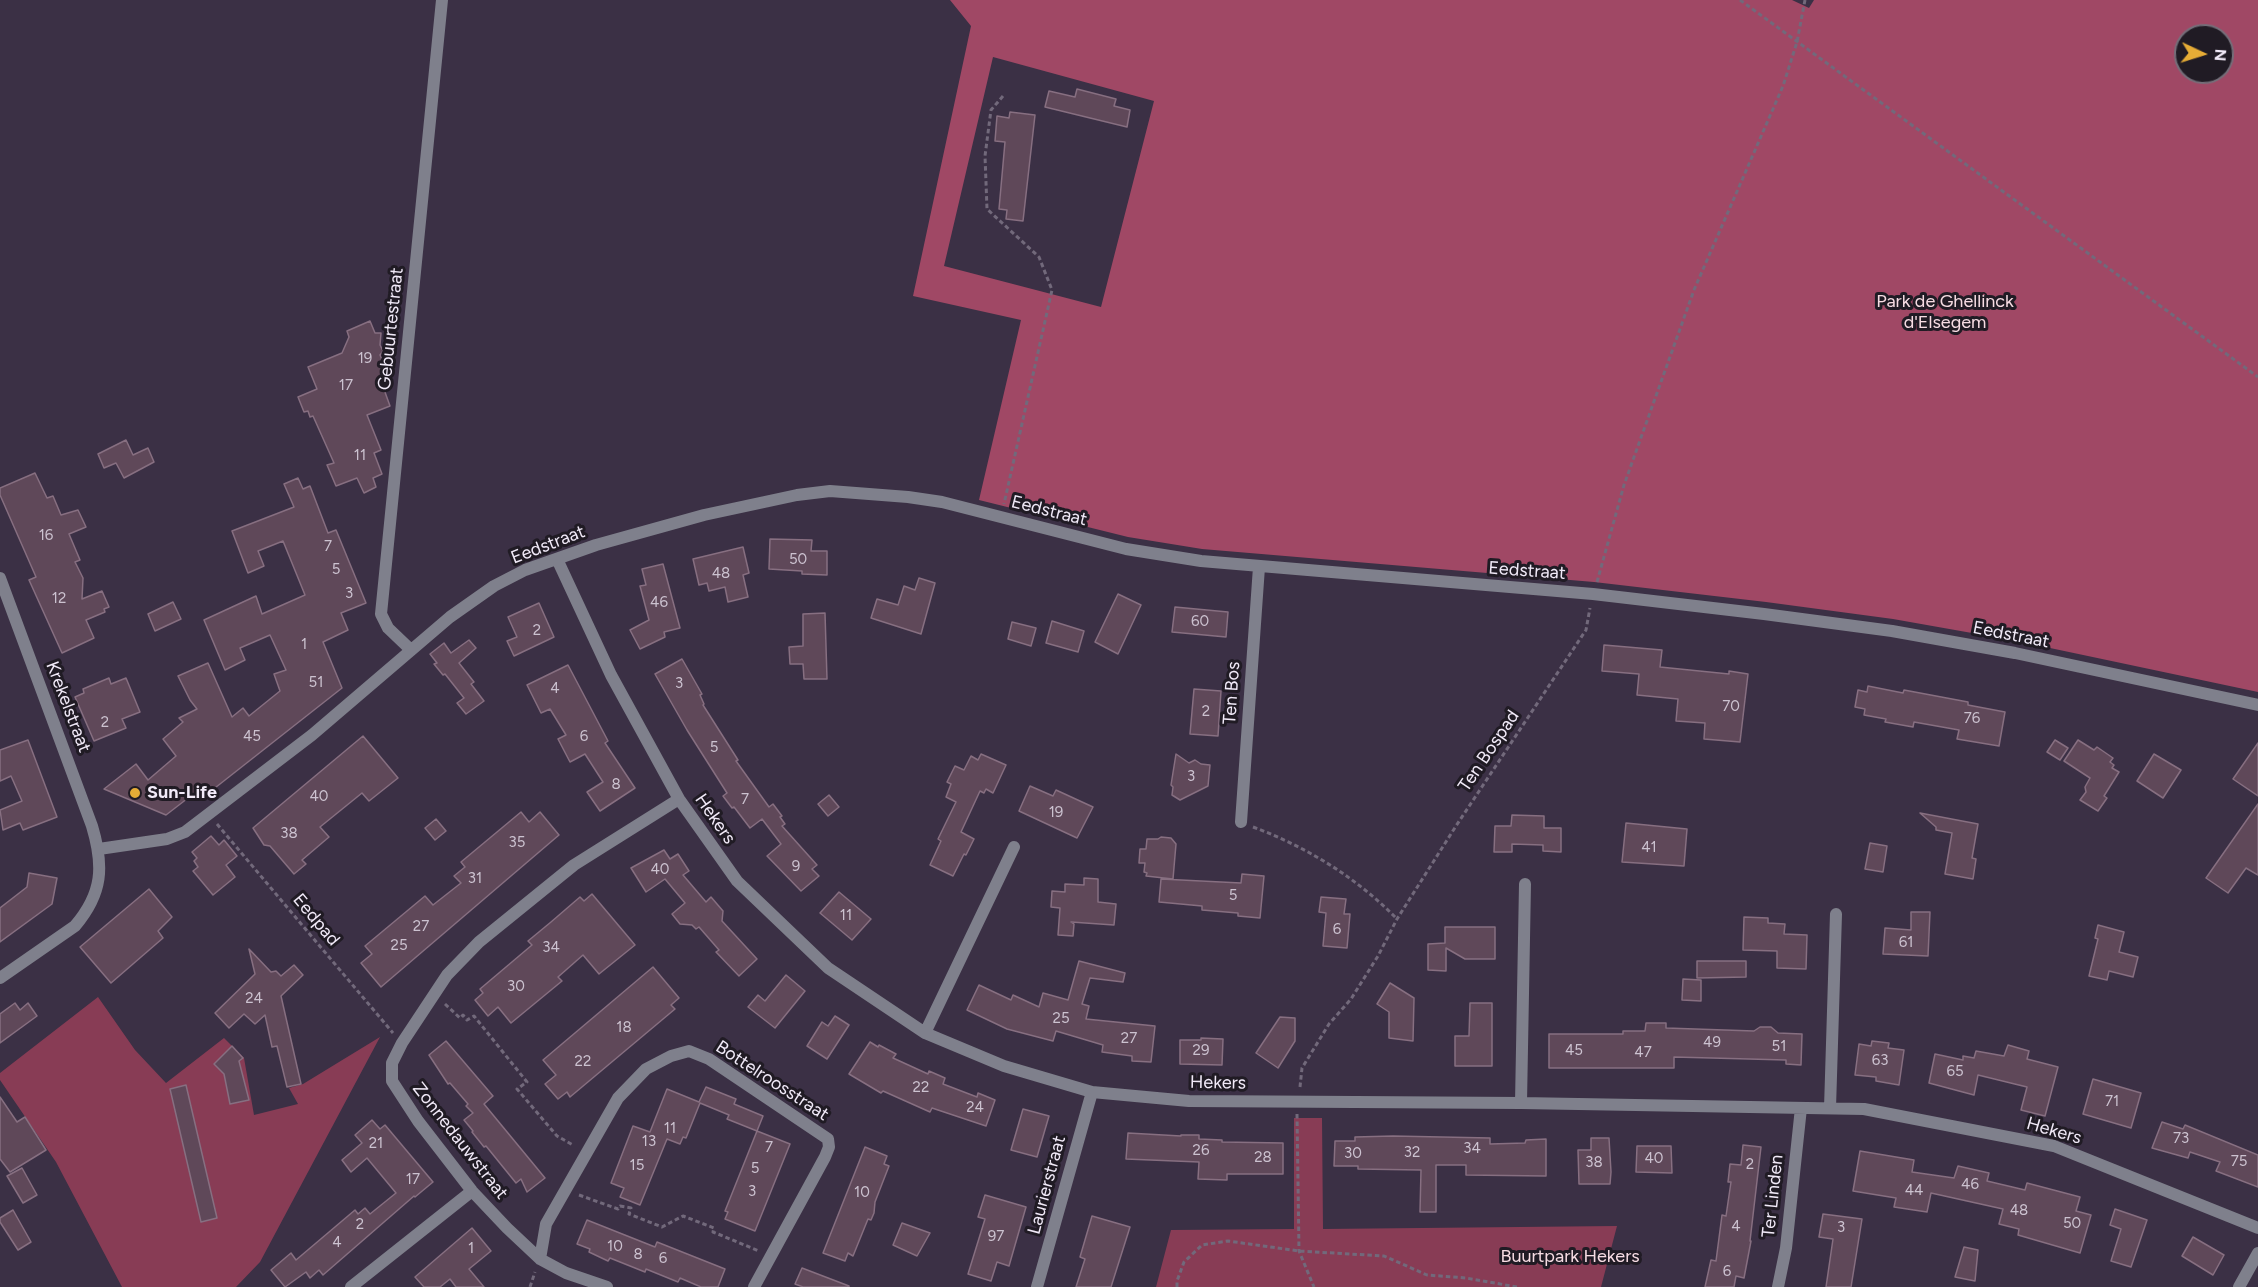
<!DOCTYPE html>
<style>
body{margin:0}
#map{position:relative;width:2258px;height:1287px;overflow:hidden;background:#3b3045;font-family:Figtree,sans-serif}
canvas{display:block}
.north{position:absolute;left:2174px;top:24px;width:60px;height:60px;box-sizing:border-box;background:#201b24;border:2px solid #746e79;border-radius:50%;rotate:94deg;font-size:16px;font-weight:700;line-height:24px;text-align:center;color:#f1eaf8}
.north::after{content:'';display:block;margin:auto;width:21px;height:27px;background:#e6ac36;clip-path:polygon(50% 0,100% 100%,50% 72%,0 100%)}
</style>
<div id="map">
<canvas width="2258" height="1287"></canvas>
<div class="north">N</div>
</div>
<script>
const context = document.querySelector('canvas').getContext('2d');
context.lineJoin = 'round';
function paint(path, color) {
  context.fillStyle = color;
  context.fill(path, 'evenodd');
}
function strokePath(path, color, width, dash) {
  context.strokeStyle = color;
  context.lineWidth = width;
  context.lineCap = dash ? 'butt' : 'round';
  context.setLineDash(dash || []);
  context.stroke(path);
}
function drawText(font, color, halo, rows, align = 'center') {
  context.font = font + ' Figtree,sans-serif';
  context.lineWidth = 6;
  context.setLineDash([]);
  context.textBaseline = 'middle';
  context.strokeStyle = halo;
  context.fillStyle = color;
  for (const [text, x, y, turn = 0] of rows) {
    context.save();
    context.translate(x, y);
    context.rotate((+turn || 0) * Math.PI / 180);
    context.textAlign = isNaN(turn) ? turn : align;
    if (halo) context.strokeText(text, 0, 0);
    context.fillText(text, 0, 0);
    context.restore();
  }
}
const green = new Path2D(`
 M98 997 135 1050 166 1083 224 1038 244 1058 254 1115 298 1104 289 1088 303 1084 380 1037 260 1262 236 1287H122L56 1162 0 1080V1073Z
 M1294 1118H1322L1323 1229 1617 1226 1601 1287H1156L1171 1230 1294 1229Z`);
const forest = new Path2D(`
 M950 0H1792L1809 8 1814 0H2258V692L2017 641 1893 619 1766 602 1594 582 1202 549 1128 537 979 500 1021 320 913 296 971 26ZM2186 36H2222V72H2186ZM993 57 1154 101 1101 307 944 266Z`);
const building = new Path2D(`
 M1077 89 1116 99 1114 106 1130 110 1127 127 1045 107 1049 91 1075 97Z
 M1010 112 1035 115 1023 221 1006 219 1007 210 999 209 1005 142 995 141 997 116 1009 118Z
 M370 321 375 333H381L380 345 383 351 380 355 389 377 381 381 390 406 367 415 381 450 374 453 382 474 373 478 376 487 364 493 357 478 336 486 327 465 334 463 313 416 310 417 308 411 304 412 298 397 317 389 308 367 342 353 349 337 347 331Z
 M126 440 133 455 148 448 154 462 124 478 116 463 104 468 98 454Z
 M35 473 47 498 53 496 61 515 78 510 86 527 69 534 80 560 75 562 83 578 82 599 102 591 109 607 104 609 105 612 86 620 94 638 62 653 29 580 36 577 0 495V488Z
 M298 478 303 489 310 486 328 533 336 530 366 603 341 613 348 630 323 642 342 688 206 795 201 788 166 815 104 789 136 764 148 780 176 756 163 739 183 722 179 718 197 709 190 700 178 676 208 663 232 717 243 708 249 716 280 691 274 674 286 670 270 635 240 648 245 660 225 670 204 620 256 596 262 614 305 595 283 541 258 551 264 566 248 573 232 531 294 507 284 484Z
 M770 539 812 540 811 551H827V575L802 574V571L769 569Z
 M743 547 749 573 743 575 748 597 728 602 725 587 709 591 707 583 699 585 693 559Z
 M663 564 680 628 664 632 665 637 640 649 630 630 649 620 640 586 646 585 642 569Z
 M919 578 935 583 921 634 871 618 877 599 898 605 904 586 915 590Z
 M1118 594 1141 605 1118 654 1095 642Z
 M173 602 181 619 155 631 148 614Z
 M539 603 554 637 514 656 507 641 517 637 508 617Z
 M1175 607 1228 612 1226 637 1172 632Z
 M825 613 827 679H804L803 664H790L789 647 803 646V614Z
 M1052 621 1084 631 1078 652 1046 643Z
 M1012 622 1036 628 1031 646 1008 639Z
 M469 640 476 648 459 663 474 682 471 684 484 701 466 714 457 703 464 698 445 674 443 675 434 664 437 663 430 654 444 643 451 653Z
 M1604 645 1662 650 1660 667 1729 674V671L1748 674 1740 742 1704 739 1705 723 1676 721 1678 699 1637 695 1639 674 1602 671Z
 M682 659 702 694 700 695 704 704 703 705 738 760 736 761 769 807 773 804 782 816 780 817 785 824 782 826 817 865 812 869 819 876 801 891 767 856 781 844 762 819 750 828 734 807 732 808 723 796 727 793 687 730 655 674Z
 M568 665 608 741 605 743 635 788 600 811 587 792 603 782 585 754 570 762 558 739 566 735 550 709 541 713 527 685Z
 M109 678 111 684 126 678 140 712 122 719 126 728 94 741 75 697 84 693 83 689Z
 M1868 686 1903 693 1904 690 1968 702V705L2005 712 1999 746 1957 739 1959 730 1914 722 1913 727 1885 722 1886 719 1864 715 1865 709 1855 707 1858 690 1867 692Z
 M1194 689 1221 691 1218 736 1190 734Z
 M363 736 398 778 369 801 362 793 320 827 329 837 302 860 306 864 294 874 270 846 264 845 253 828Z
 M28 740 57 817 23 830 20 823 3 830 0 810 22 801 11 776 0 781V750Z
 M2055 740 2068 748 2060 760 2047 752Z
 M2078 740 2094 750 2097 747 2113 758 2110 762 2114 765 2112 768 2119 772 2104 796 2107 798 2098 811 2080 800 2086 792 2085 787 2090 778 2064 761Z
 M2258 743V796L2233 779Z
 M981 754 1006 765 993 793 986 789 984 793 980 791 961 832 974 839 966 855 964 854 953 876 930 865 941 841 938 839 956 802 946 797 951 784 947 782 955 766 964 770 971 756 978 760Z
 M1176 754 1189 763 1195 760 1201 764 1210 765 1208 786 1180 800 1172 795 1173 787 1171 785Z
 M2154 754 2181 770 2163 798 2137 781Z
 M1030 786 1053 796 1056 790 1093 807 1077 838 1019 811Z
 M829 795 839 807 828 816 818 804Z
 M2258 804V875L2246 868 2228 893 2206 878Z
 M521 812 529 822 540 812 559 835 381 987 361 963 372 954 365 946 425 896 433 905 461 883 454 876 465 867 461 862Z
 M1920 813 1978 824 1972 858 1976 859 1973 879 1945 874 1952 833 1936 830V827Z
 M1512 815 1544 816V828H1561V852L1543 851V845L1512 844V852H1494L1495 826H1511Z
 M436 819 446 831 435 840 425 828Z
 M1626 823 1687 829 1684 866 1622 862Z
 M211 836 219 845 224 840 237 856 226 865 235 877 213 895 193 871 198 867 194 861 197 858 192 852Z
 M1161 837 1171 838 1176 844 1173 879 1146 876 1147 873 1144 872 1145 863H1139L1140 849H1146L1147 839H1158Z
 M1870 843 1887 846 1883 872 1865 869Z
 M664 850 670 859 678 854 689 871 683 875 706 902 711 897 723 911 722 921 757 959 739 976 716 952 719 950 699 927 696 929 692 925 680 924 672 914 685 903 665 879 646 892 631 868Z
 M29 873 57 878 52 904 0 942V908L27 887Z
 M1242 874 1264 876 1260 918 1238 916V913L1202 910V906L1159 902 1161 879 1241 883Z
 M1084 878 1098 879V902L1116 904 1114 925 1071 922 1074 924 1073 936 1058 935 1060 908 1051 907 1052 891 1065 892V884L1084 885Z
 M149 889 172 917 158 931 163 938 111 983 80 947Z
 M839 892 871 919 852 940 820 913Z
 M592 894 635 945 599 974 583 955 558 977 562 981 511 1023 498 1007 488 1016 475 1000 483 993 480 989 532 945 528 941 551 922 580 897 584 901Z
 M1321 897 1346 899 1344 914H1350L1347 948 1323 946 1326 913 1319 912Z
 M1911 912H1930L1928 956 1883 954 1885 928 1911 930Z
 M1744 917 1768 918V923L1785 924 1784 934 1807 935 1806 969 1777 968V951L1743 950Z
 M2098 925 2124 932 2119 952 2138 957 2133 977 2109 971 2107 980 2089 976 2098 939 2095 938Z
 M1445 927H1495V959H1465L1446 948V971L1428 970V944L1445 943Z
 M249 949 271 972 276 971 281 976 294 965 303 975 281 996 301 1084 287 1087 277 1046 272 1047 265 1015 255 1024 244 1014 229 1028 215 1013 255 974Z
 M1079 961 1125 973 1123 982 1090 978 1082 1004 1089 1006 1086 1019 1155 1026 1151 1062 1132 1061V1056L1102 1052 1103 1045 1056 1031 1053 1041 1007 1029 967 1010 979 985 1011 1000 1013 995 1039 1007 1043 993 1068 1000Z
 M1697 961H1746V977L1697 978Z
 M653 967 679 998 671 1005 675 1009 570 1097 567 1092 558 1099 545 1084 556 1075 543 1060Z
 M786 975 805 991 775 1028 748 1007 758 995 765 1001Z
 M1683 979 1701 980V1001L1682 1000Z
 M1390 983 1414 998 1413 1041 1389 1038V1012L1377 1004Z
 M15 1003 20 1010 28 1003 37 1016 0 1043V1014Z
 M1470 1003H1492V1066H1455V1036H1469Z
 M835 1016 849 1025 827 1059 807 1046 822 1022 828 1026Z
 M1280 1017 1295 1018V1041L1278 1068 1256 1053Z
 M1646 1023H1666V1028L1754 1031 1760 1027H1771L1778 1033 1802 1034 1801 1065 1786 1064V1060L1674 1057V1068H1549V1034H1623V1031H1645Z
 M1201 1038 1223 1039 1222 1065 1180 1064V1040H1201Z
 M446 1041 493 1096 484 1104 545 1178 527 1192 521 1179 516 1183 486 1146 484 1147 472 1132 473 1131 464 1120 473 1113 466 1106 468 1104 450 1083 448 1084 429 1055Z
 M1872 1041 1889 1043 1888 1048 1904 1050 1899 1085 1876 1081V1077L1855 1075 1859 1044 1871 1046Z
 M870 1042 878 1047 879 1045 896 1054 893 1058 928 1074 929 1071 945 1078 943 1084 977 1097 978 1093 995 1100 986 1126 932 1108 930 1112 883 1091 881 1093 849 1074Z
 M2008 1045 2029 1051 2027 1059 2058 1067 2045 1116 2021 1110 2027 1087 1978 1075 1974 1095 1929 1083 1935 1054 1963 1060V1056L1974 1058 1976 1051 2004 1056Z
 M232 1046 243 1058 239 1061 249 1100 230 1104 224 1074 214 1064Z
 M2093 1079 2141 1093 2131 1128 2083 1114Z
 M186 1085 217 1218 201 1222 170 1089Z
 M706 1087 736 1099 734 1104 763 1116 757 1131 790 1144 755 1231 725 1219 728 1212 725 1211 757 1131 727 1119 729 1115 700 1103 686 1138 683 1137 680 1144 667 1139 640 1205 620 1197 624 1188 611 1183 633 1126 650 1132 667 1089 699 1102Z
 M0 1097 17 1122 25 1117 46 1150 10 1172 0 1159Z
 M1023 1109 1049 1116 1037 1157 1011 1150Z
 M372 1120 380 1129 385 1125 433 1182 415 1197 414 1196 323 1275 319 1270 310 1278 306 1272 285 1287 271 1270 291 1253 296 1260 355 1210 358 1214 365 1208 370 1214 396 1193 367 1158 351 1172 342 1160 362 1143 355 1135Z
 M2162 1122 2183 1129 2185 1125 2258 1155V1187L2216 1171 2220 1162 2190 1152 2188 1158 2152 1148Z
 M1128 1133 1181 1136V1135H1199V1139L1222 1140V1142L1283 1143V1174H1227V1180L1198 1179 1199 1162 1126 1159Z
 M1393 1136 1490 1138V1144L1525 1143 1526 1140 1546 1139V1176L1466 1175V1165H1436V1212H1420L1421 1170 1358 1169V1166H1334L1335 1141H1355V1137Z
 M1591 1138H1609L1611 1172 1610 1184H1579L1578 1150H1591Z
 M1743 1145 1761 1147 1750 1241H1751L1744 1278 1736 1276 1734 1287H1705L1711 1260 1716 1261 1722 1215 1726 1216 1731 1182H1728L1730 1164 1741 1165Z
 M1637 1146H1671L1672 1173 1636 1172Z
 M865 1147 887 1156 884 1164 889 1166 875 1202 874 1213 871 1220 868 1219 853 1256 848 1253 845 1261 823 1253Z
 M1860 1151 1914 1160 1912 1172 1954 1178 1958 1166 1989 1173 1987 1181 2025 1190 2027 1183 2080 1197 2076 1211 2091 1215 2080 1253 2018 1235 2019 1229 1999 1224 2003 1209 1931 1193 1927 1212 1894 1207 1896 1198 1853 1191Z
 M22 1168 37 1195 23 1203 7 1176Z
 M985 1195 1026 1207 1009 1266 997 1262 991 1281 968 1274 985 1219 978 1217Z
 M2115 1209 2147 1220 2131 1267 2111 1261 2121 1229 2110 1225Z
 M13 1210 31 1242 18 1250 0 1222V1218Z
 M1823 1214 1862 1219 1851 1287H1826L1833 1239 1819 1237Z
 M1092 1216 1130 1227 1111 1287H1076L1085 1259 1080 1257Z
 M587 1220 655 1247 657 1242 725 1269 718 1287H701L680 1278 678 1282 646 1269 645 1272 610 1258 608 1261 589 1252 590 1249 577 1244Z
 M902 1223 930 1233 917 1256 893 1245Z
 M472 1228 491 1251 469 1269 484 1287H456L450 1279 440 1287H424L415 1277Z
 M2193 1237 2224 1255 2213 1275 2182 1256Z
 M1964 1247 1978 1250 1975 1281 1955 1277Z
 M802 1268 849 1286V1287H803L795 1284Z`);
const path = new Path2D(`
 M1740 0 2258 377
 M1003 96 991 110 985 156 987 209 1039 257 1052 290 1004 504
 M1597 582 1624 485 1694 290 1783 86 1797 42 1805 0
 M217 824 393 1033
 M1253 827C1307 847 1357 878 1397 919
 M445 1004 460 1018 463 1015 467 1020 474 1016 527 1082 517 1089 557 1136 573 1145
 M1300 1087 1302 1068 1329 1024 1351 999 1378 956 1397 919 1456 826 1586 630 1590 608
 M1297 1114 1299 1251 1314 1287
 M579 1195 618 1209 620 1206 631 1208 629 1214 662 1227 683 1216 714 1228 713 1232 759 1251
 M530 1287 535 1272
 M1177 1287V1281L1184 1262 1202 1245 1228 1241 1299 1251 1384 1256 1427 1275 1466 1278 1517 1287`);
const minor = new Path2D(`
 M557 559 611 675 679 799 737 881 828 968 925 1033 1004 1066 1092 1092 1189 1101 1521 1103 1864 1109 2054 1146 2258 1228
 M0 578 92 826C104 866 103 893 75 926L0 978
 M411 650 388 628 381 614 442 0
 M1241 822 1259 567
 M99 849 167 839 185 832 312 735 450 617 494 586 525 570 596 545 704 515 797 495 830 491 908 497 942 502 1126 549 1201 561 1593 594 1764 614 1892 631 2015 653 2258 705
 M925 1033 1014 847
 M1521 1103 1525 884
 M1830 1108 1836 914
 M540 1259 546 1224 618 1098 646 1069 671 1056 689 1051 709 1059 828 1139 829 1147 825 1157 754 1287
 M351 1287 472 1191
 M607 1287 566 1273 540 1259 507 1228 472 1191 418 1121 392 1081V1063L402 1043 447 975 479 942 574 865 679 799
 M1037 1287 1092 1092
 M1778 1287 1786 1248 1801 1108
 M2239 1287 2258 1253`);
const markers = [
 [135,793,6,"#e6ac36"]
];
const numberNames = [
 ["19",365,359],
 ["17",346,386],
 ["11",360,456],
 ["16",46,536],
 ["7",328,547],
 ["50",798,560],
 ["5",336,570],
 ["48",721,574],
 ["3",349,594],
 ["12",59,599],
 ["46",659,603],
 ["60",1200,622],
 ["2",537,631],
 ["1",304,645],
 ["51",316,683],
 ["3",679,684],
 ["4",555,689],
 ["70",1731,707],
 ["2",1206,712],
 ["76",1972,719],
 ["2",105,723],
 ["45",252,737],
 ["6",584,737],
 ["5",714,748],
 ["3",1191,777],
 ["8",616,785],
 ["40",319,797],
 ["7",745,800],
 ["19",1056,813],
 ["38",289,834],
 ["35",517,843],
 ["41",1649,848],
 ["9",796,867],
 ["40",660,870],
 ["31",475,879],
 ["5",1233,896],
 ["11",846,916],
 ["27",421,927],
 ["6",1337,930],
 ["61",1906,943],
 ["25",399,946],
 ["34",551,948],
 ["30",516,987],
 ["24",254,999],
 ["25",1061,1019],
 ["18",624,1028],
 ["27",1129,1039],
 ["49",1712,1043],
 ["51",1779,1047],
 ["29",1201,1051],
 ["45",1574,1051],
 ["47",1643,1053],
 ["63",1880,1061],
 ["22",583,1062],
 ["65",1955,1072],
 ["22",921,1088],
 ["71",2112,1102],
 ["24",975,1108],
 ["11",670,1129],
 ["73",2181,1139],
 ["13",649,1142],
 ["21",376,1144],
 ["7",769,1148],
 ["34",1472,1149],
 ["26",1201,1151],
 ["32",1412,1153],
 ["30",1353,1154],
 ["28",1263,1158],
 ["40",1654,1159],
 ["75",2239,1162],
 ["38",1594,1163],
 ["2",1750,1165],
 ["15",637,1166],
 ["5",755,1169],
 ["17",413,1180],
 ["46",1970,1185],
 ["44",1914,1191],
 ["3",752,1192],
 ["10",862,1193],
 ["48",2019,1211],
 ["50",2072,1224],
 ["2",360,1225],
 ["4",1736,1227],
 ["3",1841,1228],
 ["97",996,1237],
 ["4",337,1243],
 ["10",615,1247],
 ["1",471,1249],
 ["8",638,1255],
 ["6",663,1259],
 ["6",1727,1272]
];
const parkNames = [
 ["Park de Ghellinck",1945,302],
 ["d'Elsegem",1945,323],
 ["Buurtpark Hekers",1570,1257]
];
const streetNames = [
 ["Gebuurtestraat",391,329,-84],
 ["Eedstraat",1049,511,14],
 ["Eedstraat",548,545,-21],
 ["Eedstraat",1527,571,4],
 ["Eedstraat",2011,635,11],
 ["Ten Bos",1232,693,-86],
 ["Krekelstraat",68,707,69],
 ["Ten Bospad",1489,751,-56],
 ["Hekers",715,819,55],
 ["Eedpad",316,920,50],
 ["Bottelroosstraat",772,1081,33],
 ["Hekers",1218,1083,1],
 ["Hekers",2054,1131,16],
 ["Zonnedauwstraat",460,1141,52],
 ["Laurierstraat",1047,1185,-75],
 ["Ter Linden",1773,1196,-84]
];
const poiNames = [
 ["Sun-Life",147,793]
];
paint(green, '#883c55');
paint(forest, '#a04865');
paint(building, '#5f4859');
strokePath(building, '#876f81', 1.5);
strokePath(path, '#72697b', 3, [4.5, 3]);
strokePath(minor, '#7f808c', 12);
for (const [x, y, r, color] of markers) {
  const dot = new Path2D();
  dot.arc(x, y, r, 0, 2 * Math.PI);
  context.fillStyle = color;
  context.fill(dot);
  strokePath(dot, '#201b24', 2);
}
drawText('15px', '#ccc2d0', null, numberNames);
drawText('18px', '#f7dce3', '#201b24', parkNames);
drawText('18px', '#f1eaf8', '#201b24', streetNames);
drawText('bold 18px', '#f1eaf8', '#201b24', poiNames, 'left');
</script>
